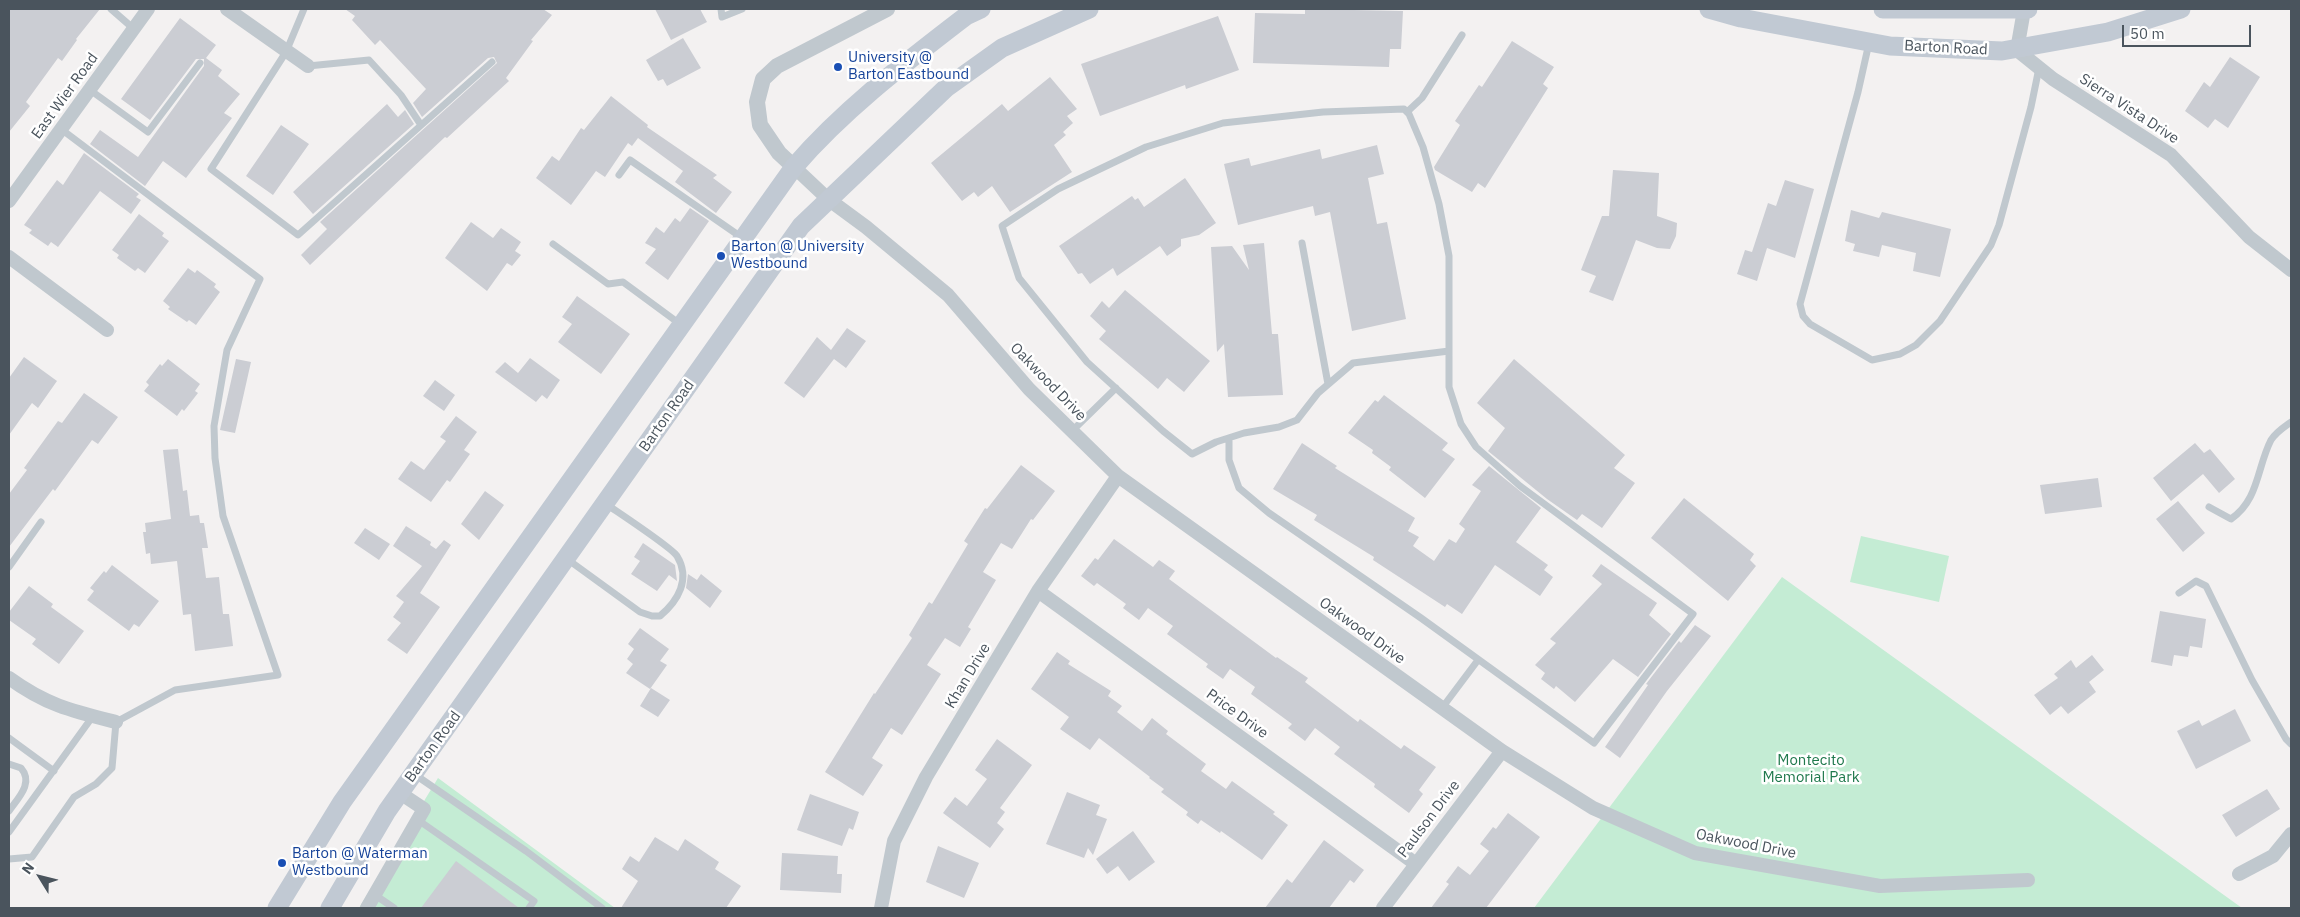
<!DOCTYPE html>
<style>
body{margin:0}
#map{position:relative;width:2300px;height:917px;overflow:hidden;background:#f3f1f1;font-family:"IBM Plex Sans",sans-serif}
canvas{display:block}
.frame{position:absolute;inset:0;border:10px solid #4a545d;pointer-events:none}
.north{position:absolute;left:15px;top:852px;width:50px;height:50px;-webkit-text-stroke:4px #fff;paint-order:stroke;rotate:306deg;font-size:14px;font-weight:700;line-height:20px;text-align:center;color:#4a545d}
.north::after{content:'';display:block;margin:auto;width:18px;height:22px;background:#4a545d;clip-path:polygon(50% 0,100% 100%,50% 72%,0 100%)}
.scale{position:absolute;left:2122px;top:25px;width:129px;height:22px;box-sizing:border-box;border:2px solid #4a545d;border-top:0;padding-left:6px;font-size:15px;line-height:18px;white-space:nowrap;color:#4a545d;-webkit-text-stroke:4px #fff;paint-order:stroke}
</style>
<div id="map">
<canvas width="2300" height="917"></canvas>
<div class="frame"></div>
<div class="north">N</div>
<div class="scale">50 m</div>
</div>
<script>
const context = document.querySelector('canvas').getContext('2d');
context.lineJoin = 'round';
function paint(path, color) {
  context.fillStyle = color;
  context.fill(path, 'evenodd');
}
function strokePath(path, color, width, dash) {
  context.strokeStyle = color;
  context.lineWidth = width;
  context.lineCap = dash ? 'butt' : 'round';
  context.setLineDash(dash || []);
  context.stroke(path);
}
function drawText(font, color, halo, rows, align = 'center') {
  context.font = font + ' "IBM Plex Sans",sans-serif';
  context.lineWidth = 5;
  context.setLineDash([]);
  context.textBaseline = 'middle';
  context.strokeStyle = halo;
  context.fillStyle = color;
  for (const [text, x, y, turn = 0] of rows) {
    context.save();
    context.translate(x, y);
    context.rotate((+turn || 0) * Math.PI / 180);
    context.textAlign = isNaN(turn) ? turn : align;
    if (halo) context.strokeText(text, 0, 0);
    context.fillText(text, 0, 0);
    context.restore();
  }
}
const green = new Path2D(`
 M1861 536 1949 556 1939 602 1850 582Z
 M1782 577 2242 908H1534Z
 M438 778 615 908H359Z`);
const building = new Path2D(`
 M9 9H100L76 39 77 40 62 61 58 58 26 102 30 106 9 132Z
 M345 9H543L552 15 531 40 533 41 506 78 509 81 447 138 445 137 310 265 301 255 327 229 320 222 497 63 494 57 488 58 422 117 413 103 426 89 380 40 375 45 352 20 355 16Z
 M655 9H700L707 22 671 40Z
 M1305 9 1403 11 1401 49H1390L1389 67 1253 63 1255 13 1305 14Z
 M1218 16 1239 70 1186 89 1185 85 1100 116 1081 64Z
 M180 18 216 45 206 58 222 70 218 76 240 94 224 113 232 118 186 178 163 161 145 186 90 144 100 130 138 157 204 66V59H196L150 120 121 99Z
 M683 38 701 68 667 86 663 79 658 81 646 60Z
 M1512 41 1554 67 1543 84 1548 88 1485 188 1478 183 1472 192 1435 170 1434 167 1460 125 1455 121 1479 85 1482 87Z
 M2230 57 2260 77 2228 128 2215 119 2208 128 2185 111 2204 82 2210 87Z
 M1050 77 1077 109 1067 116 1073 123 1063 132 1066 135 1054 145 1072 172 1010 212 992 186 978 197 974 192 962 201 931 163 1002 104 1008 111Z
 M611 96 648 125 647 127 717 175 713 178 732 192 716 213 675 182 683 171 638 138 632 146 628 143 605 177 596 171 571 205 536 178 552 156 559 161 581 128 584 130Z
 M387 104 398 117 405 110 414 124 313 214 293 192Z
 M281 125 309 144 273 195 246 176Z
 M1377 145 1384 174 1368 178 1377 224 1387 222 1406 319 1352 331 1330 212 1315 216 1313 206 1238 225 1224 164 1249 158 1251 166 1320 149 1322 159Z
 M84 153 139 194 136 197 141 200 131 214 100 191 58 247 51 242 48 246 29 233 32 230 24 225 57 180 63 185Z
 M1613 170 1659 173 1657 216 1677 223 1676 236 1670 249 1657 248 1636 240 1613 301 1589 292 1596 276 1581 270 1602 216H1609Z
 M1185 178 1216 223 1199 235 1181 239V246L1167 256 1160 246 1117 276 1113 268 1090 284 1082 273 1078 274 1059 246 1132 196 1135 200 1138 198 1144 207Z
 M1785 180 1814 189 1795 258 1767 248 1757 281 1737 274 1745 250 1752 252 1768 203 1776 206Z
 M690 208 709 221 668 280 645 263 656 249 645 243 656 227 664 233 675 218 680 222Z
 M1851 210 1879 218 1882 212 1951 229 1940 277 1913 271 1916 253 1882 245 1879 257 1853 251 1855 244 1845 241Z
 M139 214 164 233 162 236 169 241 145 273 138 268 135 271 117 258 119 255 112 250Z
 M471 222 493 238 501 228 521 242 515 251 521 255 512 266 507 263 487 291 445 258Z
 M1264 243 1272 334H1278L1283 395 1228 397 1224 344 1217 352 1211 247 1232 246 1249 270 1243 245Z
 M188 268 195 273 197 270 216 284 214 287 220 292 196 325 189 320 187 322 168 309 170 307 163 301Z
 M1125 290 1210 361 1184 392 1167 378 1158 389 1099 339 1106 331 1090 316 1102 301 1109 308Z
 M577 296 630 334 601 374 558 342 572 324 562 317Z
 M847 328 866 341 846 368 834 359 804 398 784 383 817 337 831 350Z
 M24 357 57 381 38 408 32 403 9 435V378Z
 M530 358 560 380 547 399 542 395 536 402 495 372 505 362 518 373Z
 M168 359 200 384 195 391 198 393 184 411 182 409 177 416 144 391 149 385 146 382 160 364 162 366Z
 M236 359 251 362 235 433 220 430Z
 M1514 359 1625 455 1614 468 1635 483 1602 528 1582 514 1577 520 1547 499 1488 451 1505 428 1477 403Z
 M435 380 455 395 444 411 423 396Z
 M84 393 118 417 98 444 92 440 55 491 53 489 9 547V494L27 470 24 468 58 421 62 423Z
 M1384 395 1448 443 1442 450 1455 459 1425 498 1389 470 1391 467 1372 453 1373 450 1348 433 1375 400 1378 402Z
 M456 416 477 432 464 450 470 454 450 482 447 480 431 502 398 479 411 461 424 470 446 441 440 437Z
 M1302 443 1337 466 1335 468 1415 518 1408 531 1419 537 1413 546 1434 561 1449 539 1456 543 1465 529 1459 524 1481 491 1472 485 1489 466 1541 508 1516 542 1548 565 1544 570 1553 577 1540 596 1495 565 1462 614 1447 604 1445 607 1373 560 1374 557 1314 520 1317 515 1273 489Z
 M2195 443 2204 453 2210 449 2235 479 2219 493 2203 474 2171 501 2153 478Z
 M178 449 183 491 187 490 190 516 199 515 200 523H204L208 548H202L206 578 219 577 223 614H229L233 646 195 651 191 614 183 615 177 561 151 564 150 553 146 554 143 532H146L145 523 171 519 163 450Z
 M1021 465 1055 491 1033 520 1031 519 1012 549 1001 543 983 572 996 580 968 627 971 629 960 647 945 638 927 665 941 674 902 735 891 728 872 758 883 765 863 796 825 772 874 693 875 694 912 638 909 635 929 602 932 604 968 544 964 541 985 508 987 509Z
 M2098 478 2102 507 2045 514 2040 485Z
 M485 491 504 505 479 540 461 524Z
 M1684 498 1754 554 1750 560 1756 566 1728 601 1651 538Z
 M2178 501 2205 533 2183 552 2156 519Z
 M406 526 431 542 430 545 436 549 444 540 451 545 420 593 440 607 407 654 387 640 401 623 393 617 404 602 396 596 422 566 393 546Z
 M365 528 390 544 379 560 354 543Z
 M1114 539 1153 567 1159 560 1175 571 1169 579 1276 658 1277 657 1308 678 1305 682 1358 722 1360 719 1401 749 1404 745 1436 767 1419 790 1423 794 1409 813 1374 787 1375 784 1334 754 1340 747 1315 728 1305 741 1288 728 1292 724 1251 694 1255 687 1230 669 1223 679 1206 667 1208 664 1167 634 1173 626 1148 608 1139 620 1123 608 1126 604 1097 583 1094 586 1081 576 1095 558 1098 560Z
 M643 543 675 565 677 581 669 575 657 591 631 574 640 561 634 557Z
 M1601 564 1657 603 1649 615 1671 634 1638 677 1613 659 1575 702 1556 686 1554 689 1541 679 1545 673 1535 665 1556 643 1550 639 1602 584 1592 576Z
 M112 565 159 601 139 627 134 624 129 631 87 600 94 591 90 588 104 571 106 573Z
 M688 574 697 580 701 574 722 591 710 608 686 588Z
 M29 586 53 604 51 607 84 631 59 664 32 644 36 639 9 620V612Z
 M2160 611 2206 619 2202 648 2190 646 2188 657 2174 655 2172 666 2151 662Z
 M1695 625 1711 636 1667 691 1620 758 1605 747 1648 685 1646 684 1679 641 1681 643Z
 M640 628 669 649 660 661 667 665 650 689 626 673 633 664 627 659 634 649 628 644Z
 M1057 652 1070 661 1068 664 1111 691 1108 696 1122 706 1117 712 1142 731 1152 718 1168 731 1166 734 1206 764 1201 771 1226 789 1232 781 1275 812 1273 814 1288 825 1262 860 1221 831 1220 833 1201 820 1198 824 1186 815 1188 812 1161 792 1164 789 1149 778 1150 777 1099 738 1090 750 1060 729 1069 717 1031 689Z
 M2092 655 2104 670 2089 682 2096 692 2068 714 2061 706 2050 715 2034 695 2058 678 2054 674 2071 660 2076 668Z
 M651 688 670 700 658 717 640 706Z
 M2235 709 2251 741 2196 769 2177 731 2199 720 2202 726Z
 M997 739 1032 765 1000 808 1005 812 997 823 1004 829 990 848 943 813 955 797 967 806 987 779 975 770Z
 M2267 789 2280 809 2236 837 2222 815Z
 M1067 792 1100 805 1096 815 1107 819 1093 855 1088 848 1084 858 1046 844Z
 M810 794 859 812 853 830 849 828 842 846 797 830Z
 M1508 813 1540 837 1486 908H1431L1449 884 1446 882 1458 866 1470 875 1489 851 1480 844 1493 827 1496 829Z
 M1133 831 1155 862 1129 881 1118 866 1107 874 1096 859Z
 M655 837 678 851 685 839 719 862 715 869 741 886 726 908H621L638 881 622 869 630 856 639 862Z
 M1324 840 1364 870 1354 883 1350 880 1329 908H1265L1287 879 1292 883Z
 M938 846 979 863 964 898 926 882Z
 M782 853 838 856 837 874H842L841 893 780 890Z
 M456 861 519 908H421Z`);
const service = new Path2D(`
 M111 9 134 29
 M304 9 286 52 211 169 298 235 492 62
 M721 9 722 17 742 9
 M1869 43 1858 92 1800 304 1803 316 1810 324 1872 360 1900 354 1916 345 1940 321 1991 245 1999 225 2031 107 2039 68
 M308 66 369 60 401 95 421 125
 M90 90 148 132 200 63
 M1407 112 1422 98 1462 35
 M619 175 630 160 741 237
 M1302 243 1328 384
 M553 244 608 284 623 282 680 324
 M1072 431 1116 388
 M1229 438V460L1239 488 1269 513 1421 618 1594 743 1693 614 1520 486 1476 447 1461 424 1449 387V256L1439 204 1423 147 1409 114 1404 109 1323 112 1223 123 1146 147 1058 189 1002 226 1019 278 1087 362 1163 431 1192 454 1216 442 1244 433 1279 427 1297 420 1318 393 1353 363 1449 351
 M2209 507 2231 519C2259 500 2257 467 2271 440 2276 432 2284 427 2291 422
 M567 559 640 612 652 616H660C678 601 691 579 677 556 671 547 619 513 606 504
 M9 567 41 522
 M2179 593 2196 581 2206 586 2252 680 2286 739 2291 744
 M1442 708 1478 660
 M9 738 54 771
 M9 764 21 768C34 783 18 798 9 811
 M414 774 526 851 602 908
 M418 820 534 901 529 908
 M9 832 93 716
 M9 859 32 857 74 797 96 784 112 768 116 722 175 690 278 675 223 516 215 458 214 426 227 350 260 279 61 129
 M375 895 394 908`);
const minor = new Path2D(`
 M227 9 308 66
 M2024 10 2017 50 2053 79 2171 155 2249 237 2291 270
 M794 167 828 199 866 227 948 295 1029 389 1118 476 1502 751 1593 808 1695 853 1880 886 2028 880
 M9 201 148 9
 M9 257 107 330
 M1038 591 1416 864
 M9 678C46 705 72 711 116 722
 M2239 874 2273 856 2291 834
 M367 908 424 809 400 793
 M881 908 894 841 926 777 1038 591 1118 476
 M1383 908 1502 751`);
const tertiary = new Path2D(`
 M794 167 779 153 760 125 757 102 763 79 777 66 887 9`);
const secondary = new Path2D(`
 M1709 9 1741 18 1890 46 2002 51 2108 32 2181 9
 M1883 9H2028
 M277 908 342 802 794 167C844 109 905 63 966 16L981 9
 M330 908 387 811 801 226 946 88 1002 48 1089 9`);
const markers = [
 [838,67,5,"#1a4fb4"],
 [721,256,5,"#1a4fb4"],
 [282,863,5,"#1a4fb4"]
];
const streetNames = [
 ["Barton Road",1946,48,3],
 ["East Wier Road",65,96,-54],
 ["Sierra Vista Drive",2129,109,33],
 ["Oakwood Drive",1048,382,46],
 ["Barton Road",667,416,-55],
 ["Oakwood Drive",1362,631,36],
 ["Khan Drive",968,676,-59],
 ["Price Drive",1237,714,36],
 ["Barton Road",433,747,-54],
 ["Paulson Drive",1429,819,-53],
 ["Oakwood Drive",1746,844,11]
];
const transitNames = [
 ["University @",848,58],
 ["Barton Eastbound",848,75],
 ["Barton @ University",731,247],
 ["Westbound",731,264],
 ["Barton @ Waterman",292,854],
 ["Westbound",292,871]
];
const parkNames = [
 ["Montecito",1811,761],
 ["Memorial Park",1811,778]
];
paint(green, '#c4ecd4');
paint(building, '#cbcdd3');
strokePath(service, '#c0c8ce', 7);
strokePath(minor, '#c0c8ce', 14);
strokePath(tertiary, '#c0c8ce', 16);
strokePath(secondary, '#c1c9d3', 19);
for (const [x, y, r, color] of markers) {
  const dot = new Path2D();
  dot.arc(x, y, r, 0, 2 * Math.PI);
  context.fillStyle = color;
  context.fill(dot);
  strokePath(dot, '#fff', 2);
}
drawText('15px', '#4a545d', '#fff', streetNames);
drawText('15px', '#164399', '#fff', transitNames, 'left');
drawText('15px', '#20794d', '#fff', parkNames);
</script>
